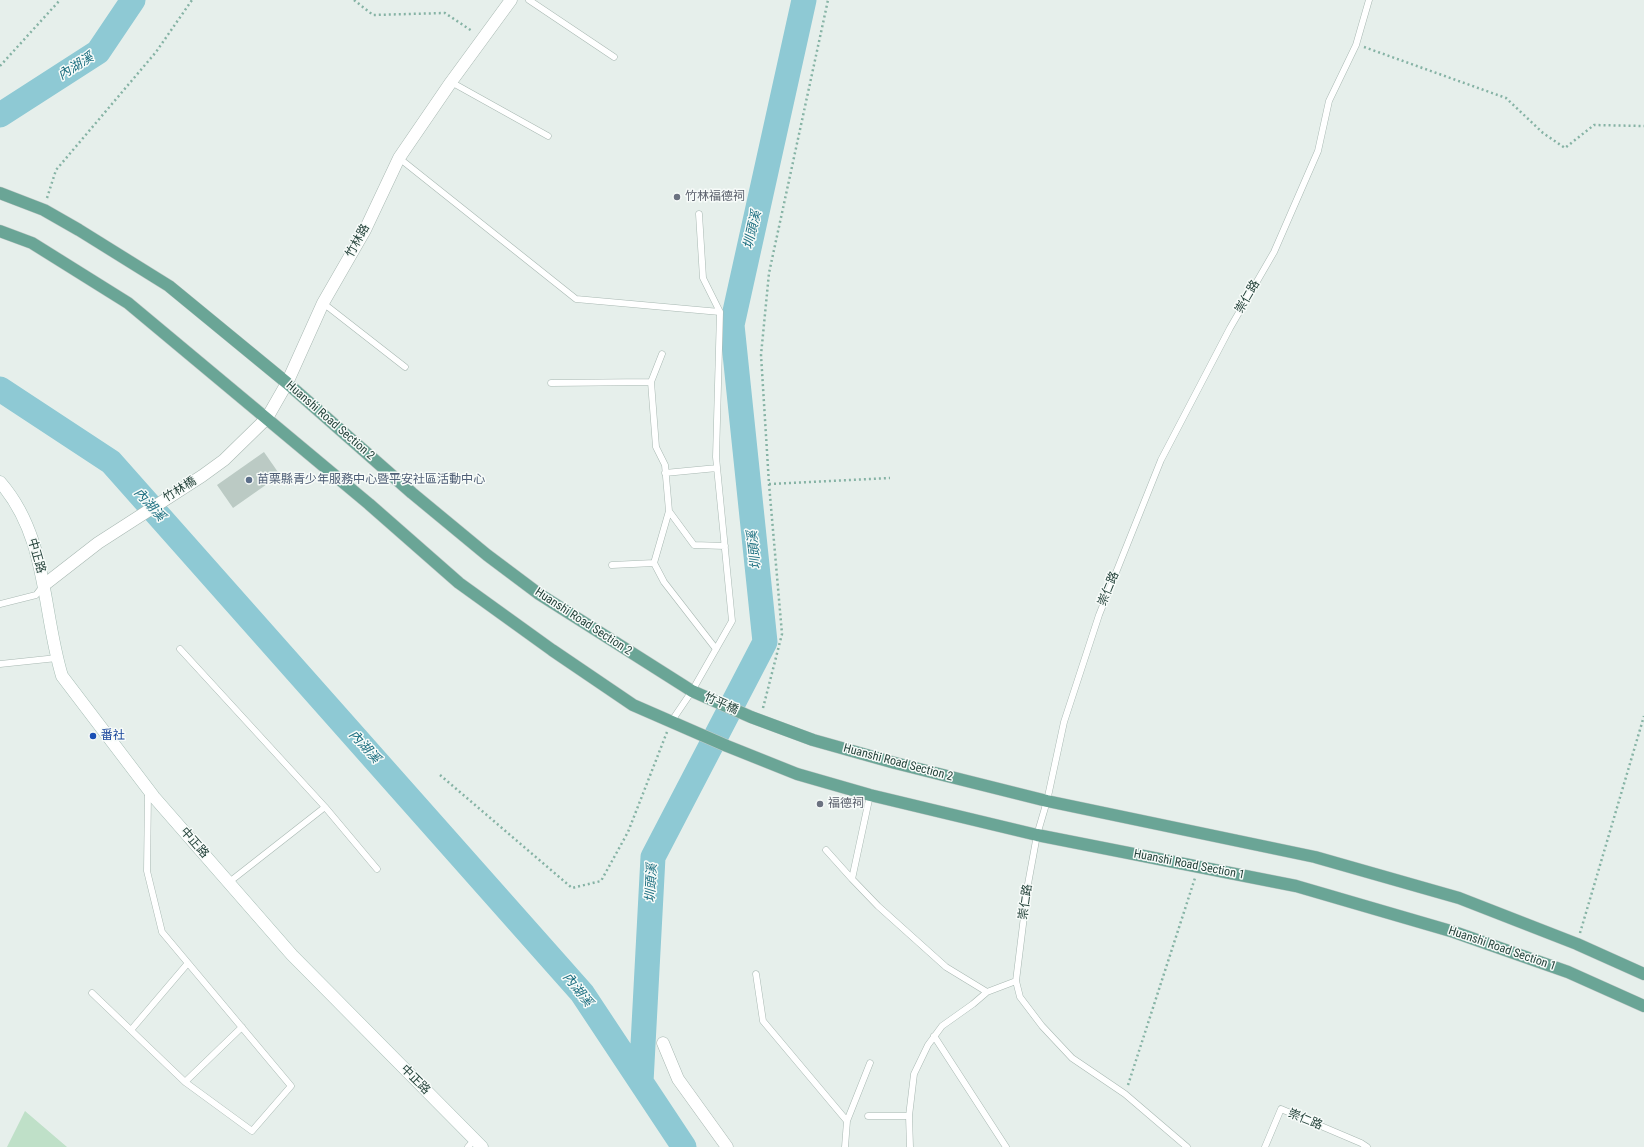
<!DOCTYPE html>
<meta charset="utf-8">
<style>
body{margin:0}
canvas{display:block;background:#e6efeb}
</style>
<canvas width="1644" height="1147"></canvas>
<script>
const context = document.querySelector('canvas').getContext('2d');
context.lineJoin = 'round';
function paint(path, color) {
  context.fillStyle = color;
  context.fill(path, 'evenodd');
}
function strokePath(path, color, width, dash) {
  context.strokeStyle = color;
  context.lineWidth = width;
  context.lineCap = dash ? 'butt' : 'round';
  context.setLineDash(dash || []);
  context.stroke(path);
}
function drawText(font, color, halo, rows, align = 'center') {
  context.font = font + ' "Roboto Condensed","Noto Sans TC",sans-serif';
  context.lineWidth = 3;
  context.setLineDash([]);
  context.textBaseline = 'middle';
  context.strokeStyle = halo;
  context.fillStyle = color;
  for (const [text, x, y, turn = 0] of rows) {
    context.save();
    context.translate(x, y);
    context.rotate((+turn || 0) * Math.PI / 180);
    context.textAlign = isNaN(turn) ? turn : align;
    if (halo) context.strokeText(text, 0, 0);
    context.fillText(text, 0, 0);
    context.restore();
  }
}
const green = new Path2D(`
 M25 1111 67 1147H7Z`);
const river = new Path2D(`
 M0 115 98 52 133 0
 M0 389 111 462 582 993 684 1147
 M641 1082 653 857 765 642 732 325 804 0`);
const building = new Path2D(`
 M264 452 280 475 233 508 217 485Z`);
const path = new Path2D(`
 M354 0 373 15 445 13 472 31
 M1364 47 1506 98 1543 133 1565 148 1594 125 1644 126
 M0 66 60 0
 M47 198 56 170 156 52 192 0
 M769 484 890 478
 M763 708 782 634 769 484 761 355 769 273 828 0
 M440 775 572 888 601 881 628 832 667 732
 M1580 933 1644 716
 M1128 1085 1195 878`);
const service = new Path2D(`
 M529 0 614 57
 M451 82 548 136
 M399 158 576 299 720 312
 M323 303 405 367
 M651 382 662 354
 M551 383 651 382 656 447 665 465 669 511 654 563 664 582 716 649
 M665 473 717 468
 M669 511 694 545 725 546
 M612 565 654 563
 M0 604 36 595 43 586
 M180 649 325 807 228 883
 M0 664 57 658
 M671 722 692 691 732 621 716 457 720 312 703 278 699 214
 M870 795 852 879 878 906 946 967 987 992
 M325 807 377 869
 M826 850 852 879
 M756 974 763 1021 847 1121 845 1147
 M92 993 185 1082 252 1131 291 1086 162 932 147 871 148 793
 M131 1030 188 963
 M934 1036 1006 1147
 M185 1082 242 1027
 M868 1116H909
 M847 1121 870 1063
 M468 1147 475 1139
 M910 1147 909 1116 914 1074 928 1045 942 1026 973 1004 987 992 1016 981
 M1187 1147 1125 1094 1072 1058 1042 1026 1020 997 1016 981 1028 884 1037 835 1047 801 1064 722 1099 615 1161 460 1230 328 1274 252 1318 151 1329 101 1356 45 1369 0
 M1265 1147 1281 1109 1361 1143 1367 1147`);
const minor = new Path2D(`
 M44 585 98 543 202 476 224 460 267 418
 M663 1043 678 1079 727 1147`);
const tertiary = new Path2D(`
 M267 418 287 383 323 303 365 230 399 158 451 82 511 0`);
const secondary = new Path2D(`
 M0 482C48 537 42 610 62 676L154 797 292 955 482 1147`);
const primary = new Path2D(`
 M0 193 44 210 79 230 169 286 287 383 412 493 487 555 539 594 692 691 751 717 813 740 895 763 1047 801 1315 857 1459 898 1577 944 1644 974
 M0 231 32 243 128 303 369 504 459 583 552 650 633 705 727 746 797 774 870 795 1037 835 1296 886 1454 932 1568 972 1644 1006`);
const markers = [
 [677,197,4,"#6b7280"],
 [249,480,4,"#5c6f8a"],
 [93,736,4,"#1a4fb4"],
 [820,804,4,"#6b7280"]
];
const worshipNames = [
 ["竹林福德祠",685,197],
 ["福德祠",828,804]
];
const streetNames = [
 ["竹林路",358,241,-61],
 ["崇仁路",1248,297,-60],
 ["Huanshi Road Section 2",330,421,41],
 ["竹林橋",180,490,-32],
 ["中正路",36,556,74],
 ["崇仁路",1109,589,-68],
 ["Huanshi Road Section 2",583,622,33],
 ["竹平橋",721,704,24],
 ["Huanshi Road Section 2",898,763,15],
 ["中正路",194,843,49],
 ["Huanshi Road Section 1",1189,865,11],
 ["崇仁路",1026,902,-82],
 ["Huanshi Road Section 1",1502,949,19],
 ["中正路",415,1080,45],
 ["崇仁路",1305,1120,22]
];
const serviceNames = [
 ["苗栗縣青少年服務中心暨平安社區活動中心",257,480]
];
const transitNames = [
 ["番社",101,736]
];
const waterNames = [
 ["內湖溪",76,67,-32],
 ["圳頭溪",753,230,-77],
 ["內湖溪",149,505,48],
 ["圳頭溪",755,550,-96],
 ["內湖溪",364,747,48],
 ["圳頭溪",652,883,-87],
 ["內湖溪",577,990,52]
];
paint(green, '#bfe0c8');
strokePath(river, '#8ec9d4', 25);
paint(building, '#bbcac4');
strokePath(service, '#a8b8b2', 7);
strokePath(minor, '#a8b8b2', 13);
strokePath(tertiary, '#a8b8b2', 13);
strokePath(secondary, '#a4bbb3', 13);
strokePath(primary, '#c2cac8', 13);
strokePath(path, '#86b3a5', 2.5, [2, 3]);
strokePath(service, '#fff', 6);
strokePath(minor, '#fff', 12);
strokePath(tertiary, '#fff', 12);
strokePath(secondary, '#fff', 12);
strokePath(primary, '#6aa596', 12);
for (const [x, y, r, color] of markers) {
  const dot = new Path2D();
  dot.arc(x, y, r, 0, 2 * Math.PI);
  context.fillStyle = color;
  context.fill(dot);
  strokePath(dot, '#f7fbf9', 1.5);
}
drawText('12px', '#5b616d', '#f7fbf9', worshipNames, 'left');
drawText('12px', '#24423a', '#f7fbf9', streetNames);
drawText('12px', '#4e5e75', '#f7fbf9', serviceNames, 'left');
drawText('12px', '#164399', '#f7fbf9', transitNames, 'left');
drawText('italic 13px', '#1c6f80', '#f7fbf9', waterNames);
</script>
